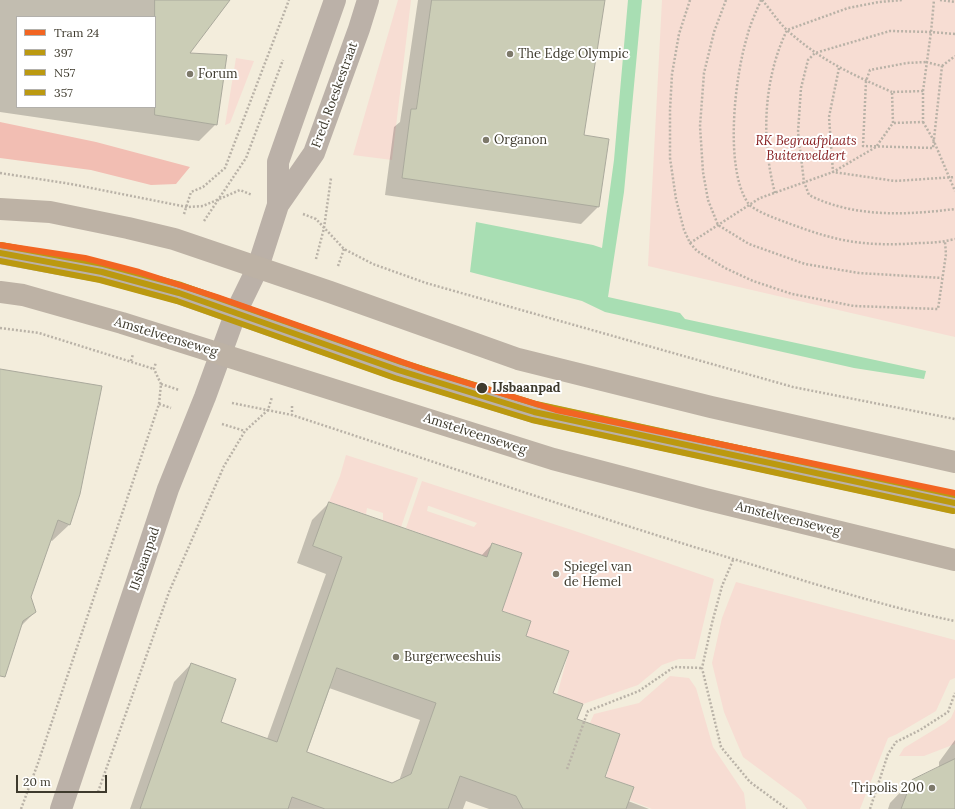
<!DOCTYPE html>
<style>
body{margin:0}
#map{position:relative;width:955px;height:809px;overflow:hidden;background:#f3eddc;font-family:Lora,serif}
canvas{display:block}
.legend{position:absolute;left:16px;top:16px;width:140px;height:92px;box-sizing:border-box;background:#fff;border:1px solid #b2b0ab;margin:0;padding:5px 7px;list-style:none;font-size:12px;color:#3e3a2d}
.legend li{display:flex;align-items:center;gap:8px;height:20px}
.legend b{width:20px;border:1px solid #b2b0ab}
.scale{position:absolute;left:16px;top:775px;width:91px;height:18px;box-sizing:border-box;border:2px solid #3e3a2d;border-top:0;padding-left:5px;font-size:12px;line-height:14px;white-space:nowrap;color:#3e3a2d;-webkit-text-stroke:3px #fff;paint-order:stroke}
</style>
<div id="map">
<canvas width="955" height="809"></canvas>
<ul class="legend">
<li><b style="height:5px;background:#f26522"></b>Tram 24</li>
<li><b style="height:5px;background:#bb9910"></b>397</li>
<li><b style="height:5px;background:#bb9910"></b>N57</li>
<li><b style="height:5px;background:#bb9910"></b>357</li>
</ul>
<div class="scale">20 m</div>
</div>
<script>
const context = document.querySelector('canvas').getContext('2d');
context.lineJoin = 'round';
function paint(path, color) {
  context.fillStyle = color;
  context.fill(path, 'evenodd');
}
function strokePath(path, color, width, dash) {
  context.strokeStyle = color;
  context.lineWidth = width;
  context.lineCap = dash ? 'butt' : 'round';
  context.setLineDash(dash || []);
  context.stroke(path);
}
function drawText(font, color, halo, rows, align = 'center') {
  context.font = font + ' Lora,serif';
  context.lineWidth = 4;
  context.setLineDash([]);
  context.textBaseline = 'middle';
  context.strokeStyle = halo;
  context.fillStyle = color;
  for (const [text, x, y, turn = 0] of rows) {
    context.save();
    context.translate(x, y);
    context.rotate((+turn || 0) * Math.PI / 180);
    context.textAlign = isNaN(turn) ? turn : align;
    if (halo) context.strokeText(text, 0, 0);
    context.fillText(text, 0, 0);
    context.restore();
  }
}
const green = new Path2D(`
 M398 0H411L392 160 353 155Z
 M662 0H955V337L648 266Z
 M236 58 254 61 230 123 225 125Z
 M346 455 418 478 401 527 383 521V513L367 508 366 514 329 502 340 476Z
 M422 481 575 531 714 579 695 659H679L662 665 638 685 583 704 557 695 569 651 526 636 531 621 502 611 522 553 492 543 467 615 425 601 445 542 406 528ZM428 506H429L477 523 474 527 427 511Z
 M736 582 955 640V678L950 680 936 711 897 734 888 738 860 809H807L801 800 743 757 724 712 712 663 722 618Z
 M670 676 689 678 696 688 713 747 744 793 746 809H652L629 800 634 787 606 777 619 734 590 723 594 714 639 703Z
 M955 709V744L924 756H899L904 748 945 723 951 718Z`);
const forest = new Path2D(`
 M0 122 96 142 190 167 176 184 151 185 91 170 0 158Z`);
const water = new Path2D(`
 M628 0H642L624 192 608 297 680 313 685 319 926 371 924 379 854 368 605 312 582 301 470 272 476 222 593 245 602 248 614 160Z`);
const shadow = new Path2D(`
 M0 0H222L188 54 216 124 199 141 0 112ZM17 17H155V107H17Z
 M418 0H604L583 135 598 207 581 224 385 195 394 127 400 122Z
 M0 370 70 524 52 541 50 540 30 597 35 612 20 627 0 666Z
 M329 503 481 556 492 544 501 611 525 636 551 694 576 720 603 777 628 801 649 809H489L466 801 463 809H130L174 682 191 664 219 722 267 739 326 574 297 563 312 520ZM329 688 420 720 399 781 392 784 306 753Z
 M955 740V809H888L890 803 912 780 939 768V762Z`);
const building = new Path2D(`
 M155 0H230L190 53 227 55 217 125 155 115Z
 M432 0H605L584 135 609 139 599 207 402 178 411 109H416Z
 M0 369 102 386 80 494 70 525 58 520 31 597 36 612 23 621 5 677 0 676Z
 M329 502 487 557 492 543 522 553 502 611 531 621 526 636 569 651 553 693 583 704 577 719 620 734 605 777 634 787 626 809H523L516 796 460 776 448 809H325L292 797 288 809H140L191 663 236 679 221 722 277 742 342 557 313 546ZM337 668 436 703 411 774 392 783 307 752Z
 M955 759V809H901L912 780Z`);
const path = new Path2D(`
 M690 0 679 34 672 74 670 110V158L676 199 684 230 690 243 697 251 725 268 753 281 792 294 854 306 938 309 946 254 945 242
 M726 0 714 32 704 73 700 126 703 172 708 200 718 225 749 244 805 264 859 273 942 278
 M761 0C756 12 750 24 747 37 735 76 724 168 748 203 752 210 777 219 785 222 804 229 823 236 843 240 868 245 894 245 919 243 931 243 943 242 955 239
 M762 0C771 10 778 22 788 31 820 60 853 75 892 92
 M940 0 955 2
 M955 34 931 32 890 31 815 53 808 60 801 88 798 132 804 182 809 195C854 218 907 215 955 209
 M926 62 942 66 933 148 863 146 866 81 870 70 907 63Z
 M942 66 955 56
 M839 68 829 117 833 172 895 181 955 177
 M923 91 931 32 934 0
 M923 122 933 139 955 191
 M0 173 71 184 187 207 203 206 240 190 252 195
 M775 193C761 140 763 80 787 30L848 8 879 2 903 0
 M184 214 191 192 203 187 225 168 289 0
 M303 214 316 219 344 249 373 264 426 283 793 387 955 419
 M204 221 246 158 283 60
 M690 243 760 198 833 172 876 147 893 123 892 92 923 91V122L893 123
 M316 259 324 228 331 178
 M338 266 344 249
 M0 328 39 333 154 369
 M131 361 133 354
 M161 384 179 390
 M232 403 292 415C445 465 596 518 750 564 818 585 886 607 955 621
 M159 404 171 408
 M292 406V415
 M222 424 245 431
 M733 560 722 586 712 623 702 668 721 747 750 782 787 809
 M567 769 588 711 639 691 674 667 702 668
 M98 792 169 592 224 466 245 431 268 410 272 397
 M21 809 38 763 159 404 161 384 154 369 156 362
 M870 809 888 754 896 742 920 730 948 712 955 693`);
const minor = new Path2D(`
 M278 205V162L335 0
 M0 253 102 272 179 293 398 370 534 412 955 503
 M61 809 168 489 205 397 236 312 258 267 278 205 314 153 359 29 368 0`);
const major = new Path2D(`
 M0 209 50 212 128 228 174 239 330 292 518 359 711 407 955 462
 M0 292 23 295 122 323 553 459 705 499 955 560`);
const bus1 = new Path2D(`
 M0 253 102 272 179 293 398 370 534 412 955 503`);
const bus2 = new Path2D(`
 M0 261 100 280 177 301 395 378 532 420 953 511`);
const bus3 = new Path2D(`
 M1 245 103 264 181 285 401 362 536 404 955 495`);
const tram1 = new Path2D(`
 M0 245 85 258 139 272 217 297 428 371 556 410 955 493`);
const markers = [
 [510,54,4,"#7d796a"],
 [190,74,4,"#7d796a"],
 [486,140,4,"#7d796a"],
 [482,388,6,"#3e3a2d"],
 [556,574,4,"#7d796a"],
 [396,657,4,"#7d796a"],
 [932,788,4,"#7d796a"]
];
const poiNames = [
 ["The Edge Olympic",518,54],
 ["Forum",198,74],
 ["Organon",494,140],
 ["Spiegel van",564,567],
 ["de Hemel",564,582],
 ["Burgerweeshuis",404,657],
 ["Tripolis 200",924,788,"right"]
];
const streetNames = [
 ["Fred. Roeskestraat",335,95,-70],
 ["Amstelveenseweg",166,337,17],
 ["Amstelveenseweg",475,434,18],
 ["Amstelveenseweg",788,519,14],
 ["IJsbaanpad",145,559,-71]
];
const parkNames = [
 ["RK Begraafplaats",806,141],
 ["Buitenveldert",806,156]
];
const stopNames = [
 ["IJsbaanpad",492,388]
];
paint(green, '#f7ddd3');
paint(forest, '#f2beb3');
paint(water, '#a8deb3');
paint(shadow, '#0003');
paint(building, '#cbcdb6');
strokePath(building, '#aaa99c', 1);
strokePath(path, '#b9b2a7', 2.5, [2, 2]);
strokePath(minor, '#bbb1a8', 22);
strokePath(major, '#bdb2a5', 22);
strokePath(bus1, '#bb9910', 6);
strokePath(bus2, '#bb9910', 6);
strokePath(bus3, '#bb9910', 6);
strokePath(tram1, '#f26522', 6);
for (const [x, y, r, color] of markers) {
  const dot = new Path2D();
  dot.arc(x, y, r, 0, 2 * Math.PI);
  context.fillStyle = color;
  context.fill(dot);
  strokePath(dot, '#fff', 1.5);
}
drawText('13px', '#3e3a2d', '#fff', poiNames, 'left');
drawText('13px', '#3e3a2d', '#fff', streetNames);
drawText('italic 13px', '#871f21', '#fff', parkNames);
drawText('bold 13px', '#3e3a2d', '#fff', stopNames, 'left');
</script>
